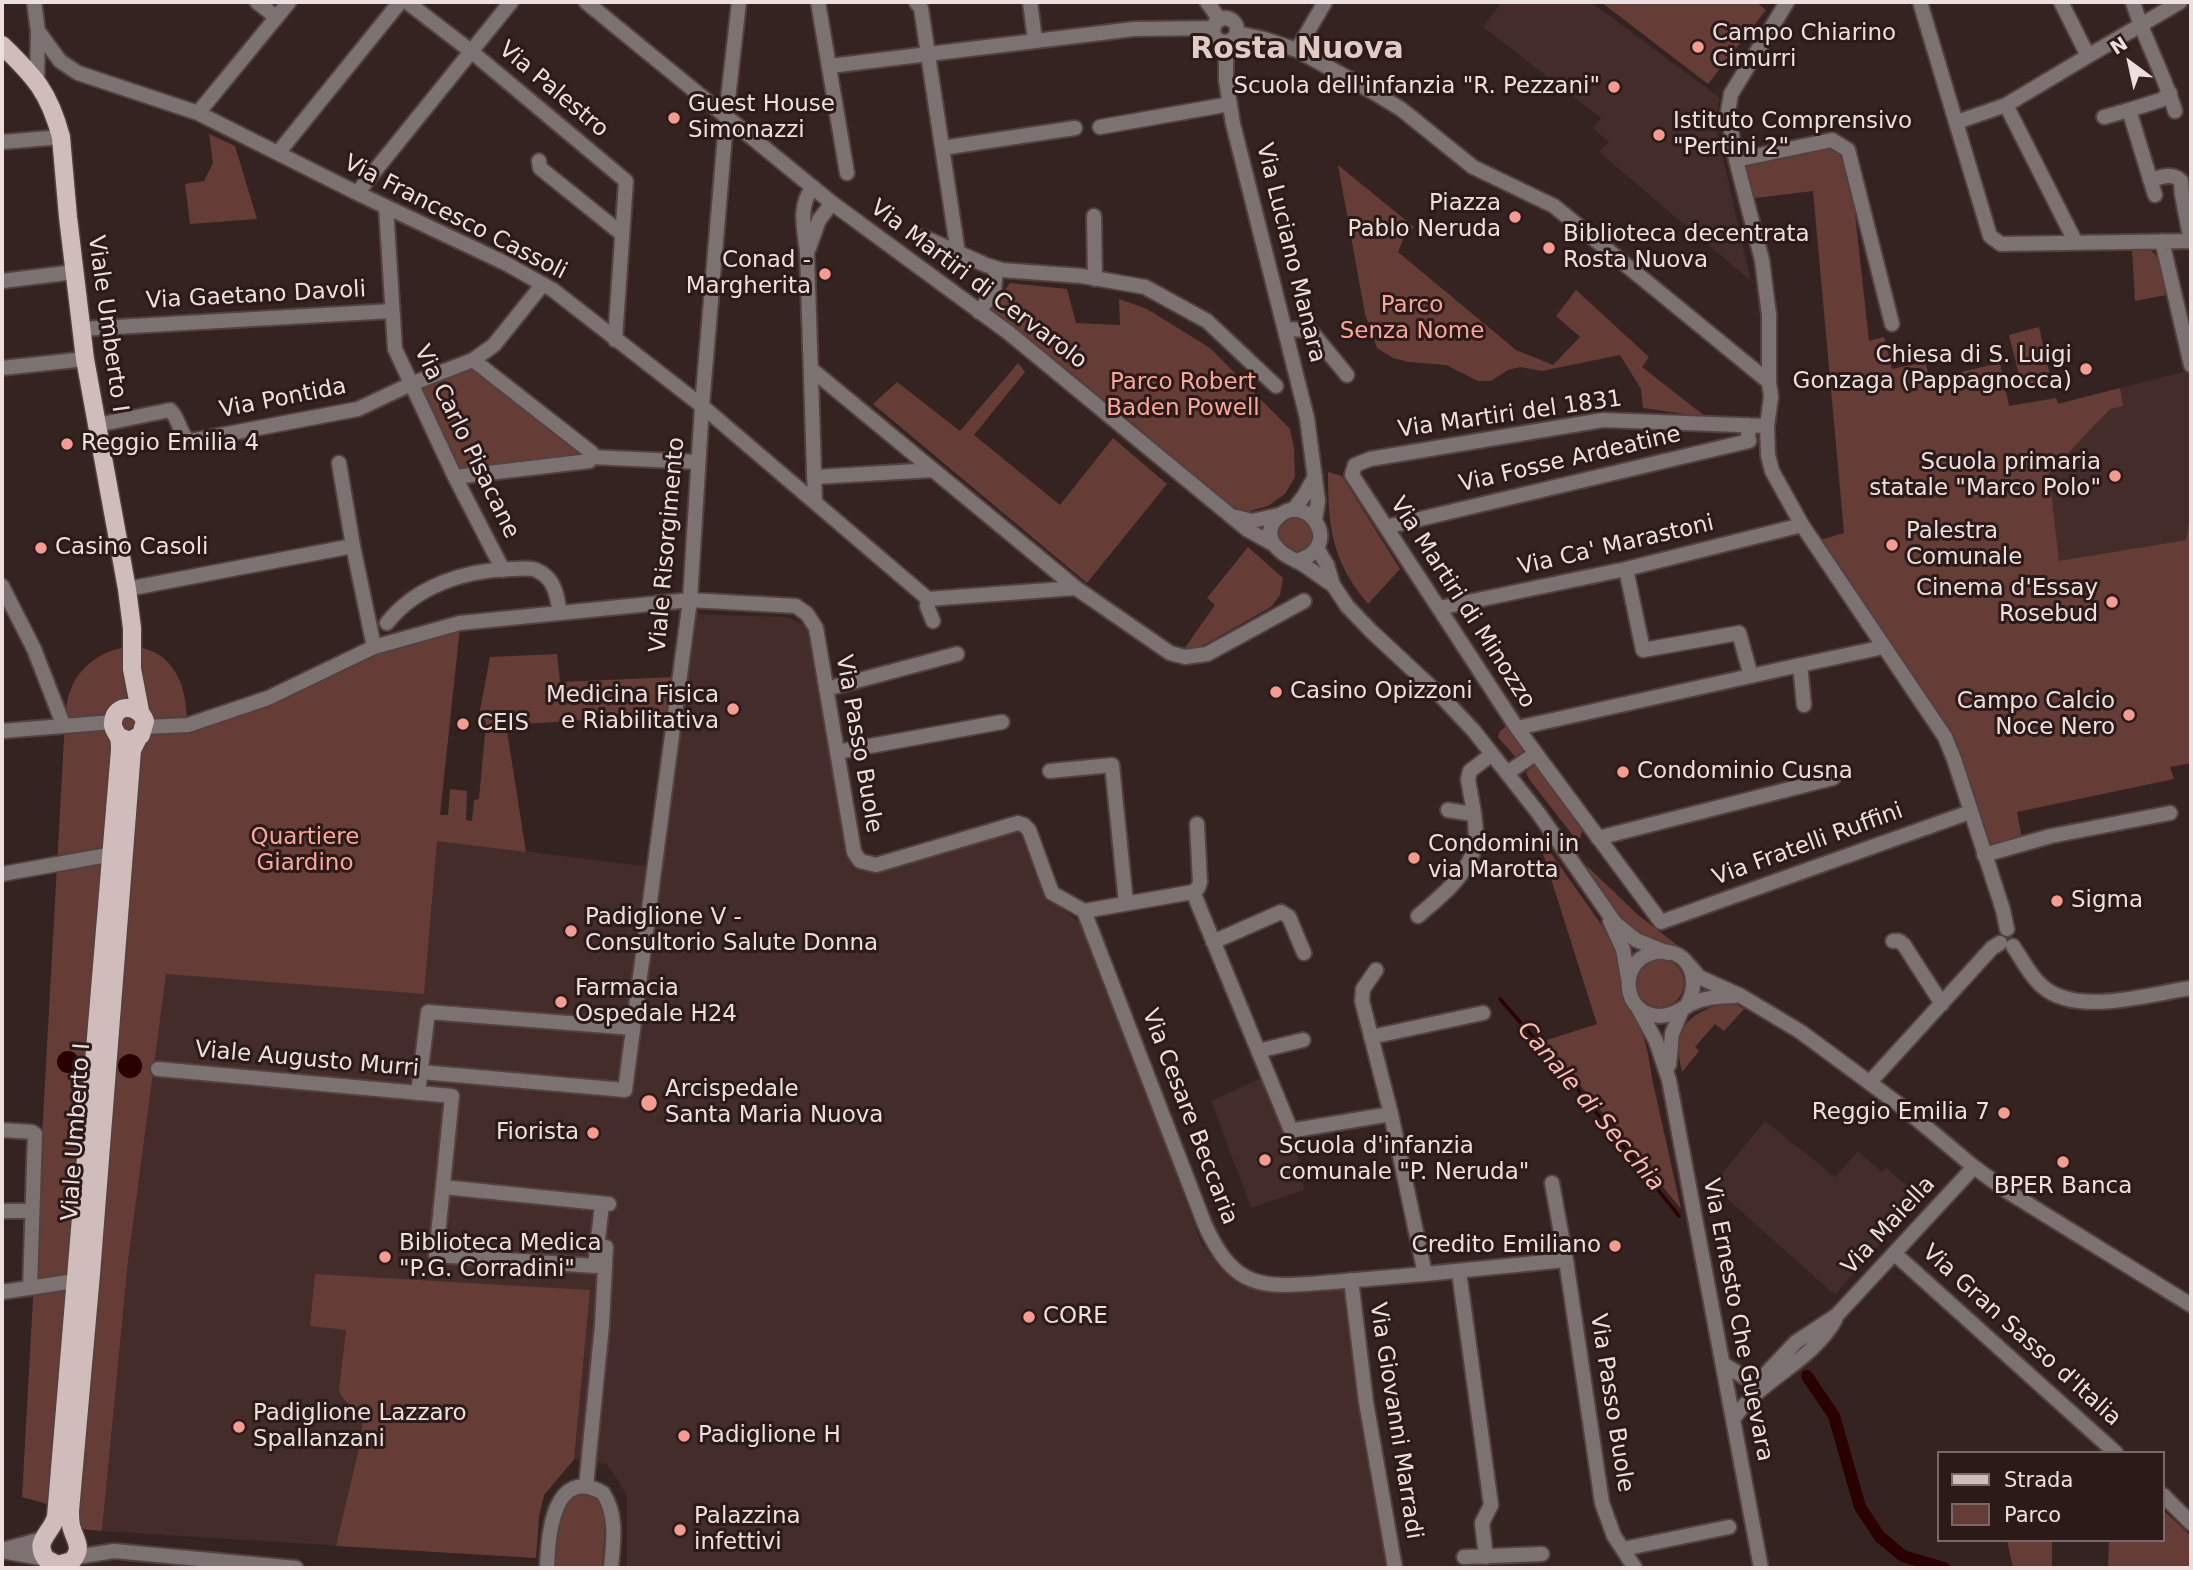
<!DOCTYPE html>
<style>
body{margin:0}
#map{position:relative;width:2193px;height:1570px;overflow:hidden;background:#352321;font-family:"DejaVu Sans",sans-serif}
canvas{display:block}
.frame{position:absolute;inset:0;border:4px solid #ecdfde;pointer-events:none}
.legend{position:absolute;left:1937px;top:1451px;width:228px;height:91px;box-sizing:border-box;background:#2b1a18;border:2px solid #786967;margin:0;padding:9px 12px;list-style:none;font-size:21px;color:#ecdfde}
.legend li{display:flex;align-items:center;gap:14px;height:35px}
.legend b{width:35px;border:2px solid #786967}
.north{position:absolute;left:2095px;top:28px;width:70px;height:70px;-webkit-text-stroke:5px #2b1a18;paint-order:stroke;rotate:327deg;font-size:19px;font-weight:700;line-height:28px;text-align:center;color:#ecdfde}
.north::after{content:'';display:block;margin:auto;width:24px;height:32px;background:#ecdfde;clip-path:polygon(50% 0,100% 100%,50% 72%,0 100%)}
</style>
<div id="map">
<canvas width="2193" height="1570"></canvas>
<div class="frame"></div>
<ul class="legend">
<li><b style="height:9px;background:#d0bcba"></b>Strada</li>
<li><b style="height:19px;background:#663c37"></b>Parco</li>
</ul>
<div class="north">N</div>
</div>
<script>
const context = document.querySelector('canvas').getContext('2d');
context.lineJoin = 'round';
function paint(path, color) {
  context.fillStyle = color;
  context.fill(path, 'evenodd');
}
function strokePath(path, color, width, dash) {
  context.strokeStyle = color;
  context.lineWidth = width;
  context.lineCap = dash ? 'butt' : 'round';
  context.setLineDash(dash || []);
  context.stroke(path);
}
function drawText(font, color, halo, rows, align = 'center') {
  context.font = font + ' "DejaVu Sans",sans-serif';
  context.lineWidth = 6;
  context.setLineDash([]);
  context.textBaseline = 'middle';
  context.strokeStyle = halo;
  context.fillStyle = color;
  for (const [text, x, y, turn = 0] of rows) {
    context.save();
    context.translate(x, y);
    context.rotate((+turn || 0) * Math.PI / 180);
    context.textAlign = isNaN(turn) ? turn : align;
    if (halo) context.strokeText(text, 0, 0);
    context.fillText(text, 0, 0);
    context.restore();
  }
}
const built = new Path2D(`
 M1502 2H1591L1720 98 1715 123 1751 281 1599 152 1609 142 1593 128 1601 118 1483 27Z
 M2191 370V507L2186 540 2041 565 2028 411Z
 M692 614 786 617 797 621 813 632 844 843 848 856 855 864 876 872 1005 832 1018 833 1024 839 1046 896 1086 928 1202 1245 1221 1269 1242 1285 1275 1293 1347 1289 1391 1568H627V1497L618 1480 606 1464 575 1459 544 1495 539 1516 536 1558 102 1531 128 1262 165 974 437 840 658 868Z
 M1268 1075 1292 1129 1304 1190 1251 1208 1211 1101Z
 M1765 1121 1835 1177 1858 1151 1882 1172 1886 1168 1921 1197 1835 1295 1715 1188 1716 1181Z`);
const green = new Path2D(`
 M1601 2H1756L1766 10 1708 84Z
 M209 134 235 146 257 219 190 224 185 184 204 181 213 163Z
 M1832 140 1848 150 1869 341 1884 337 1892 369 1925 362 1930 379 2000 363 2009 406 2056 398 2058 404 2120 388 2123 406 2110 409 2049 473 2059 561 2186 540 2191 508V763L2170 767 2174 779 2017 812 2022 839 1988 845 1954 759 1813 542 1844 533 1813 191 1747 199 1736 160Z
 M1338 165 1414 227 1403 240 1398 252 1516 350 1553 365 1580 337 1556 316 1576 290 1649 357 1642 367 1706 417 1643 408 1641 389 1620 355 1542 371 1520 367 1508 370 1491 381H1478L1446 365 1409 362 1393 358 1377 348 1365 314Z
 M2146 248C2165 257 2163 276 2166 295L2135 301 2132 250Z
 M1010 283 1067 289 1076 323 1120 325 1119 299 1147 309 1210 348 1290 429 1294 449 1295 477 1285 494 1268 506 1246 512 1225 504 1141 430 1027 337 988 314Z
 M2039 327 2051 380 2022 387 2009 335Z
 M473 360 592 453 589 461 455 477 411 384Z
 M1018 363 1025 372 974 435 1060 505 1113 438 1167 484 1087 583 873 404 897 382 960 431Z
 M1328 472 1342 476 1400 569 1368 604C1331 560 1328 526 1328 472Z
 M1278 535a18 18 0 1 1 36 0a18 18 0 1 1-36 0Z
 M1248 547 1283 578 1280 595 1271 607 1204 645 1188 652 1184 649 1215 605 1207 598Z
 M460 627 440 815H448L450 789 467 791 466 820 472 821 474 800 479 799 486 723 480 710 490 657 557 654 560 682 675 677 670 715 506 725 526 852 437 841 424 994 166 974 128 1262 102 1531 82 1529C69 1509 44 1503 22 1497L65 721C66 708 67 696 73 684 93 645 153 630 177 675 186 691 186 710 188 728L375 650Z
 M1509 724 1527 748 1517 759 1498 737 1500 731Z
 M1537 763 1585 825 1578 842 1529 779 1526 772Z
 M1543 842 1608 934 1619 959 1621 987 1625 1003 1642 1032 1648 1053 1652 1078 1681 1209 1544 1041 1597 1024 1540 844Z
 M1587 866 1638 915 1681 948 1685 954 1629 930 1584 869Z
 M1636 983a24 24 0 1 1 48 0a24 24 0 1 1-48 0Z
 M1720 1004H1736L1744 1009 1724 1031 1715 1024 1695 1047 1699 1051 1682 1072C1673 1032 1682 1017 1720 1004Z
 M315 1274 590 1290 574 1459 544 1495 539 1516 536 1558 336 1546 362 1435 363 1414C355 1410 341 1399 339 1390L346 1330 310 1326Z
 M587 1491 599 1498 606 1513 602 1568H553L560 1517 572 1496Z
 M2163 1510 2191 1536V1568H2108L2109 1540H2163Z
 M2007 1540H2052V1568H2013Z`);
const water = new Path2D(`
 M57 1062a11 11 0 1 1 22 0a11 11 0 1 1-22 0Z
 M118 1066a12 12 0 1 1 24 0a12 12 0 1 1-24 0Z`);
const stream = new Path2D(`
 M1500 999 1563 1071 1679 1216`);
const canal = new Path2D(`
 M1807 1376 1834 1416 1860 1507 1880 1537 1903 1556 1944 1568`);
const minor = new Path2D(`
 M34 2 38 31 37 81
 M257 2 276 17
 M407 2 472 52 626 181 615 340
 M586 2 832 203 1009 333 1248 530 1273 544
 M818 2 847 173
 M916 2 921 8 958 253
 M1030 2 1035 40
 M1207 2 1220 20
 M1787 2 1731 94 1728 112 1736 160 1762 260 1769 315V382L1771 397 1767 426 1768 455 1772 471 1802 525 1945 737 1954 759 2003 910 2007 929
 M1920 2 1990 236 2001 244 2191 241 2182 195 2181 181C2174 172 2160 177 2150 180
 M2133 2C2144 40 2164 73 2175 111
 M1213 30a12 12 0 1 1 24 0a12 12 0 1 1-24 0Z
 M38 31 60 61 78 73 198 113 357 193 505 263 553 290 702 406 928 599 927 606 933 621
 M1237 33 1264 39 1297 50 1373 92 1401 109 1473 167 1554 206 1769 382
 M1226 42V80L1233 124 1307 418 1318 501 1315 520
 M1297 50 1325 2
 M2088 56 2180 2
 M830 66 1134 29 1214 28
 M2006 105 2076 243
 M198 113 289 2
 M2104 117 2129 110
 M1957 122 2006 105 2088 56 2061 2
 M1100 127 1230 104
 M2 142 61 137
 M942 148 1075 128
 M278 153 400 2
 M1736 160 1832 140 1848 150 1892 324
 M539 161 540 168 622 234
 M813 187C797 207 805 230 807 253L815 502
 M357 193 511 2
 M2155 195 2129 110 2161 100 2170 93
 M386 207 395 349 455 477 503 570
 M1094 216 1095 279
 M923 237 986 265 1002 270 1082 276 1145 287 1207 321 1276 386
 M2162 241 2191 365
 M809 248 819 220 832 203
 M2 281 74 272
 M979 312 994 291 996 268
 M81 329 392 311
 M1286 329 1310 330 1347 375
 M2 368 85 359
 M811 369 1076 588 1170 653 1185 657 1207 654 1304 601
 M97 425 170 410C180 419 179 435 190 441L358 409 411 384 473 360 494 345 543 284
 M1767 426 1603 420 1370 459 1355 465 1352 475 1517 728 1661 922 1970 812
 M591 457 698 462
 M339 463 353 546 374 647
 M455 477 589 461 592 453 473 360
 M815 477 933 470
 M1293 510 1304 496 1315 476
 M1236 517 1252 521 1279 515
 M1386 527 1749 441 1747 425
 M1317 548 1327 565 1333 585 1347 606 1371 631 1442 697 1474 731 1539 814 1615 923 1636 940 1668 953
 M1296 561C1347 547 1306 490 1278 517 1258 536 1280 554 1297 561 1309 567 1321 578 1333 585
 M1626 569 1643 650 1739 633 1751 676
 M2 586 34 649 63 724
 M127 589 353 546
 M928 599 1076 588
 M1439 608 1626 569 1802 525
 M387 623C416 586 465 570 512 569 520 569 531 567 538 571 554 578 558 596 559 612
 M826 689 957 654
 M1804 705 1800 665 1884 647
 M145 727 188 725 268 698 374 647 460 623 690 600 796 606 807 614 816 628 854 852 860 861 876 865 1018 823 1024 825 1029 830 1052 893 1084 911 1193 892 1290 1128 1295 1130 1391 1114
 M1517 728 1800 665
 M2 731 113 722
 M837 752 1002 722
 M1050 771 1112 765 1126 903
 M1507 773 1535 754
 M1448 810 1473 814
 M1598 838 1833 778
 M1984 855 2051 836 2170 813
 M2 874 113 854
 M1193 892 1198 888 1200 882 1197 824
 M1084 911 1205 1225C1236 1294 1267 1287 1333 1282 1364 1279 1394 1277 1425 1274
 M1418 916C1440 897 1470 874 1475 844 1478 824 1471 799 1468 779L1470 771 1492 754
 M1610 921 1623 949 1628 978
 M1893 941H1899L1904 945 1942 1004
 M1213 942 1281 912 1289 917 1304 953
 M2013 946C2022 959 2030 976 2042 986 2076 1017 2149 994 2191 988
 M1689 965 1699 977 1741 996 1801 1032 1901 1106 1974 1167 2007 1191 2191 1305
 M1376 970 1363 989 1362 1001 1391 1114 1425 1274 1566 1260 1602 1503 1614 1536 1635 1568
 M1686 1007C1704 977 1686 944 1652 953 1617 963 1623 1015 1659 1016 1674 1016 1681 1008 1693 1003 1706 997 1721 996 1735 996
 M1638 1008 1656 1041 1669 1080 1761 1568
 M1371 1037 1483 1013
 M1258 1051 1303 1040
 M1669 1065 1672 1034 1681 1012
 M158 1069 452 1096 436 1255 595 1266 602 1204
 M421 1072 625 1090 690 600 702 406 728 99 739 2
 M1870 1082 1992 948 2000 943
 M418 1093 428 1012 633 1028
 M2 1130 32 1132 35 1134 30 1288
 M1552 1183 1566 1260
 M443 1187 609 1204
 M2 1211H32
 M1895 1254 2116 1453
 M1459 1272 1491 1505 1482 1523 1486 1557
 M1351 1280 1366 1402 1395 1568
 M2 1292 75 1281
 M1723 1364 1744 1377H1763L1796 1342 1837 1315 1974 1167
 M1734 1418C1761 1379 1811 1362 1835 1320
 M586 1486 602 1325 606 1247
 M2163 1495 2191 1523
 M6 1549 42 1539
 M1623 1549 1729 1527
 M2 1551 46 1559
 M76 1557 114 1551 296 1568
 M1464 1557 1542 1554
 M547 1568C548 1536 553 1465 603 1493 618 1516 613 1543 611 1568`);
const major = new Path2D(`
 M2 45C35 77 49 92 61 137L68 217 85 359 127 589 132 628V669L140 711
 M119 737 130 741 141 735 145 721C140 705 115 702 113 722 112 730 117 732 119 738 120 742 120 746 120 750L56 1517C51 1534 33 1541 46 1559L58 1565 72 1561C83 1548 76 1542 72 1529 70 1524 70 1517 70 1511L91 1274 132 750 138 738`);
const markers = [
 [1698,47,7,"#f59c92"],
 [1614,87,7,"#f59c92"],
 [674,118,7,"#f59c92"],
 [1659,135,7,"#f59c92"],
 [1515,217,7,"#f59c92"],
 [1549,248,7,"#f59c92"],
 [825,274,7,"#f59c92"],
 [2086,369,7,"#f59c92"],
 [67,444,7,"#f59c92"],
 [2115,476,7,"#f59c92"],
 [1892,545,7,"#f59c92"],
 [41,548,7,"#f59c92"],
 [2112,602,7,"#f59c92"],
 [1276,692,7,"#f59c92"],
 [733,709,7,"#f59c92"],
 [2129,715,7,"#f59c92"],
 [463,724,7,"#f59c92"],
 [1623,772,7,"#f59c92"],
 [1414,858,7,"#f59c92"],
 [2057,901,7,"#f59c92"],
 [571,931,7,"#f59c92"],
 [561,1002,7,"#f59c92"],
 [649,1103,9,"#f59c92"],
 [2004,1113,7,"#f59c92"],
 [593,1133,7,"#f59c92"],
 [1265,1160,7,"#f59c92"],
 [2063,1162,7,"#f59c92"],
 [1615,1246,7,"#f59c92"],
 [385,1257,7,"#f59c92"],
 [1029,1317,7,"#f59c92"],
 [239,1427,7,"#f59c92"],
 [684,1436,7,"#f59c92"],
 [680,1530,7,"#f59c92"]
];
const poiNames = [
 ["Campo Chiarino",1712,34],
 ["Cimurri",1712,60],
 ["Scuola dell'infanzia \"R. Pezzani\"",1600,87,"right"],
 ["Guest House",688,105],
 ["Simonazzi",688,131],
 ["Istituto Comprensivo",1673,122],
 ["\"Pertini 2\"",1673,148],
 ["Piazza",1501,204,"right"],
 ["Pablo Neruda",1501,230,"right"],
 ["Biblioteca decentrata",1563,235],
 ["Rosta Nuova",1563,261],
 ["Conad -",811,261,"right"],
 ["Margherita",811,287,"right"],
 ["Chiesa di S. Luigi",2072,356,"right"],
 ["Gonzaga (Pappagnocca)",2072,382,"right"],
 ["Reggio Emilia 4",81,444],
 ["Scuola primaria",2101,463,"right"],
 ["statale \"Marco Polo\"",2101,489,"right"],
 ["Palestra",1906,532],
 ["Comunale",1906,558],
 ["Casino Casoli",55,548],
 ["Cinema d'Essay",2098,589,"right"],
 ["Rosebud",2098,615,"right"],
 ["Casino Opizzoni",1290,692],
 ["Medicina Fisica",719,696,"right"],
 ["e Riabilitativa",719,722,"right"],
 ["Campo Calcio",2115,702,"right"],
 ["Noce Nero",2115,728,"right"],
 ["CEIS",477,724],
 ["Condominio Cusna",1637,772],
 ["Condomini in",1428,845],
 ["via Marotta",1428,871],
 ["Sigma",2071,901],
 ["Padiglione V -",585,918],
 ["Consultorio Salute Donna",585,944],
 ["Farmacia",575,989],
 ["Ospedale H24",575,1015],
 ["Arcispedale",665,1090],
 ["Santa Maria Nuova",665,1116],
 ["Reggio Emilia 7",1990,1113,"right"],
 ["Fiorista",579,1133,"right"],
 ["Scuola d'infanzia",1279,1147],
 ["comunale \"P. Neruda\"",1279,1173],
 ["BPER Banca",2063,1187,"center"],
 ["Biblioteca Medica",399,1244],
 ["\"P.G. Corradini\"",399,1270],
 ["Credito Emiliano",1601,1246,"right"],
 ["CORE",1043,1317],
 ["Padiglione Lazzaro",253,1414],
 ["Spallanzani",253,1440],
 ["Padiglione H",698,1436],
 ["Palazzina",694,1517],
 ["infettivi",694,1543]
];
const streetNames = [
 ["Via Palestro",553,90,40],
 ["Via Francesco Cassoli",455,218,27],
 ["Via Luciano Manara",1290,253,76],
 ["Via Martiri di Cervarolo",978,285,37],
 ["Via Gaetano Davoli",256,296,-3],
 ["Viale Umberto I",107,324,82],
 ["Via Pontida",283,399,-11],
 ["Via Martiri del 1831",1510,415,-8],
 ["Via Carlo Pisacane",466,442,64],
 ["Via Fosse Ardeatine",1570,460,-13],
 ["Viale Risorgimento",668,545,-85],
 ["Via Ca' Marastoni",1616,546,-13],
 ["Via Martiri di Minozzo",1462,603,57],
 ["Via Passo Buole",858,744,80],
 ["Via Fratelli Ruffini",1808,845,-20],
 ["Viale Augusto Murri",307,1060,5],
 ["Via Cesare Beccaria",1189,1117,69],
 ["Viale Umberto I",77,1132,-86],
 ["Via Maiella",1889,1226,-47],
 ["Via Ernesto Che Guevara",1737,1320,79],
 ["Via Gran Sasso d'Italia",2021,1336,42],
 ["Via Passo Buole",1611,1403,81],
 ["Via Giovanni Marradi",1395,1421,81]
];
const parkNames = [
 ["Parco",1412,306],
 ["Senza Nome",1412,332],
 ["Parco Robert",1183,383],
 ["Baden Powell",1183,409],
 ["Quartiere",305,838],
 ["Giardino",305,864]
];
const waterNames = [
 ["Canale di Secchia",1590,1107,50]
];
const districtNames = [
 ["Rosta Nuova",1297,50]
];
paint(built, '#432c29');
paint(green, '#663c37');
paint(water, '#2a0102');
strokePath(stream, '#2a0102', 3.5);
strokePath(canal, '#2a0102', 12);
strokePath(minor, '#52413f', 18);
strokePath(major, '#52413f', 21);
strokePath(minor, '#7c7271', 14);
strokePath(major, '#d0bcba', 18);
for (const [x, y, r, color] of markers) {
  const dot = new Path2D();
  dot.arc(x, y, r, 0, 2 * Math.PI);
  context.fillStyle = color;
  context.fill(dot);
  strokePath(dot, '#2b1a18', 2.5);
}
drawText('23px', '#ecdfde', '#2b1a18', poiNames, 'left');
drawText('23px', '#ecdfde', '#2b1a18', streetNames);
drawText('23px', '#f9a69d', '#2b1a18', parkNames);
drawText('italic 24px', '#febab2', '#2b1a18', waterNames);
drawText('bold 30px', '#e1cac6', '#2b1a18', districtNames);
</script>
